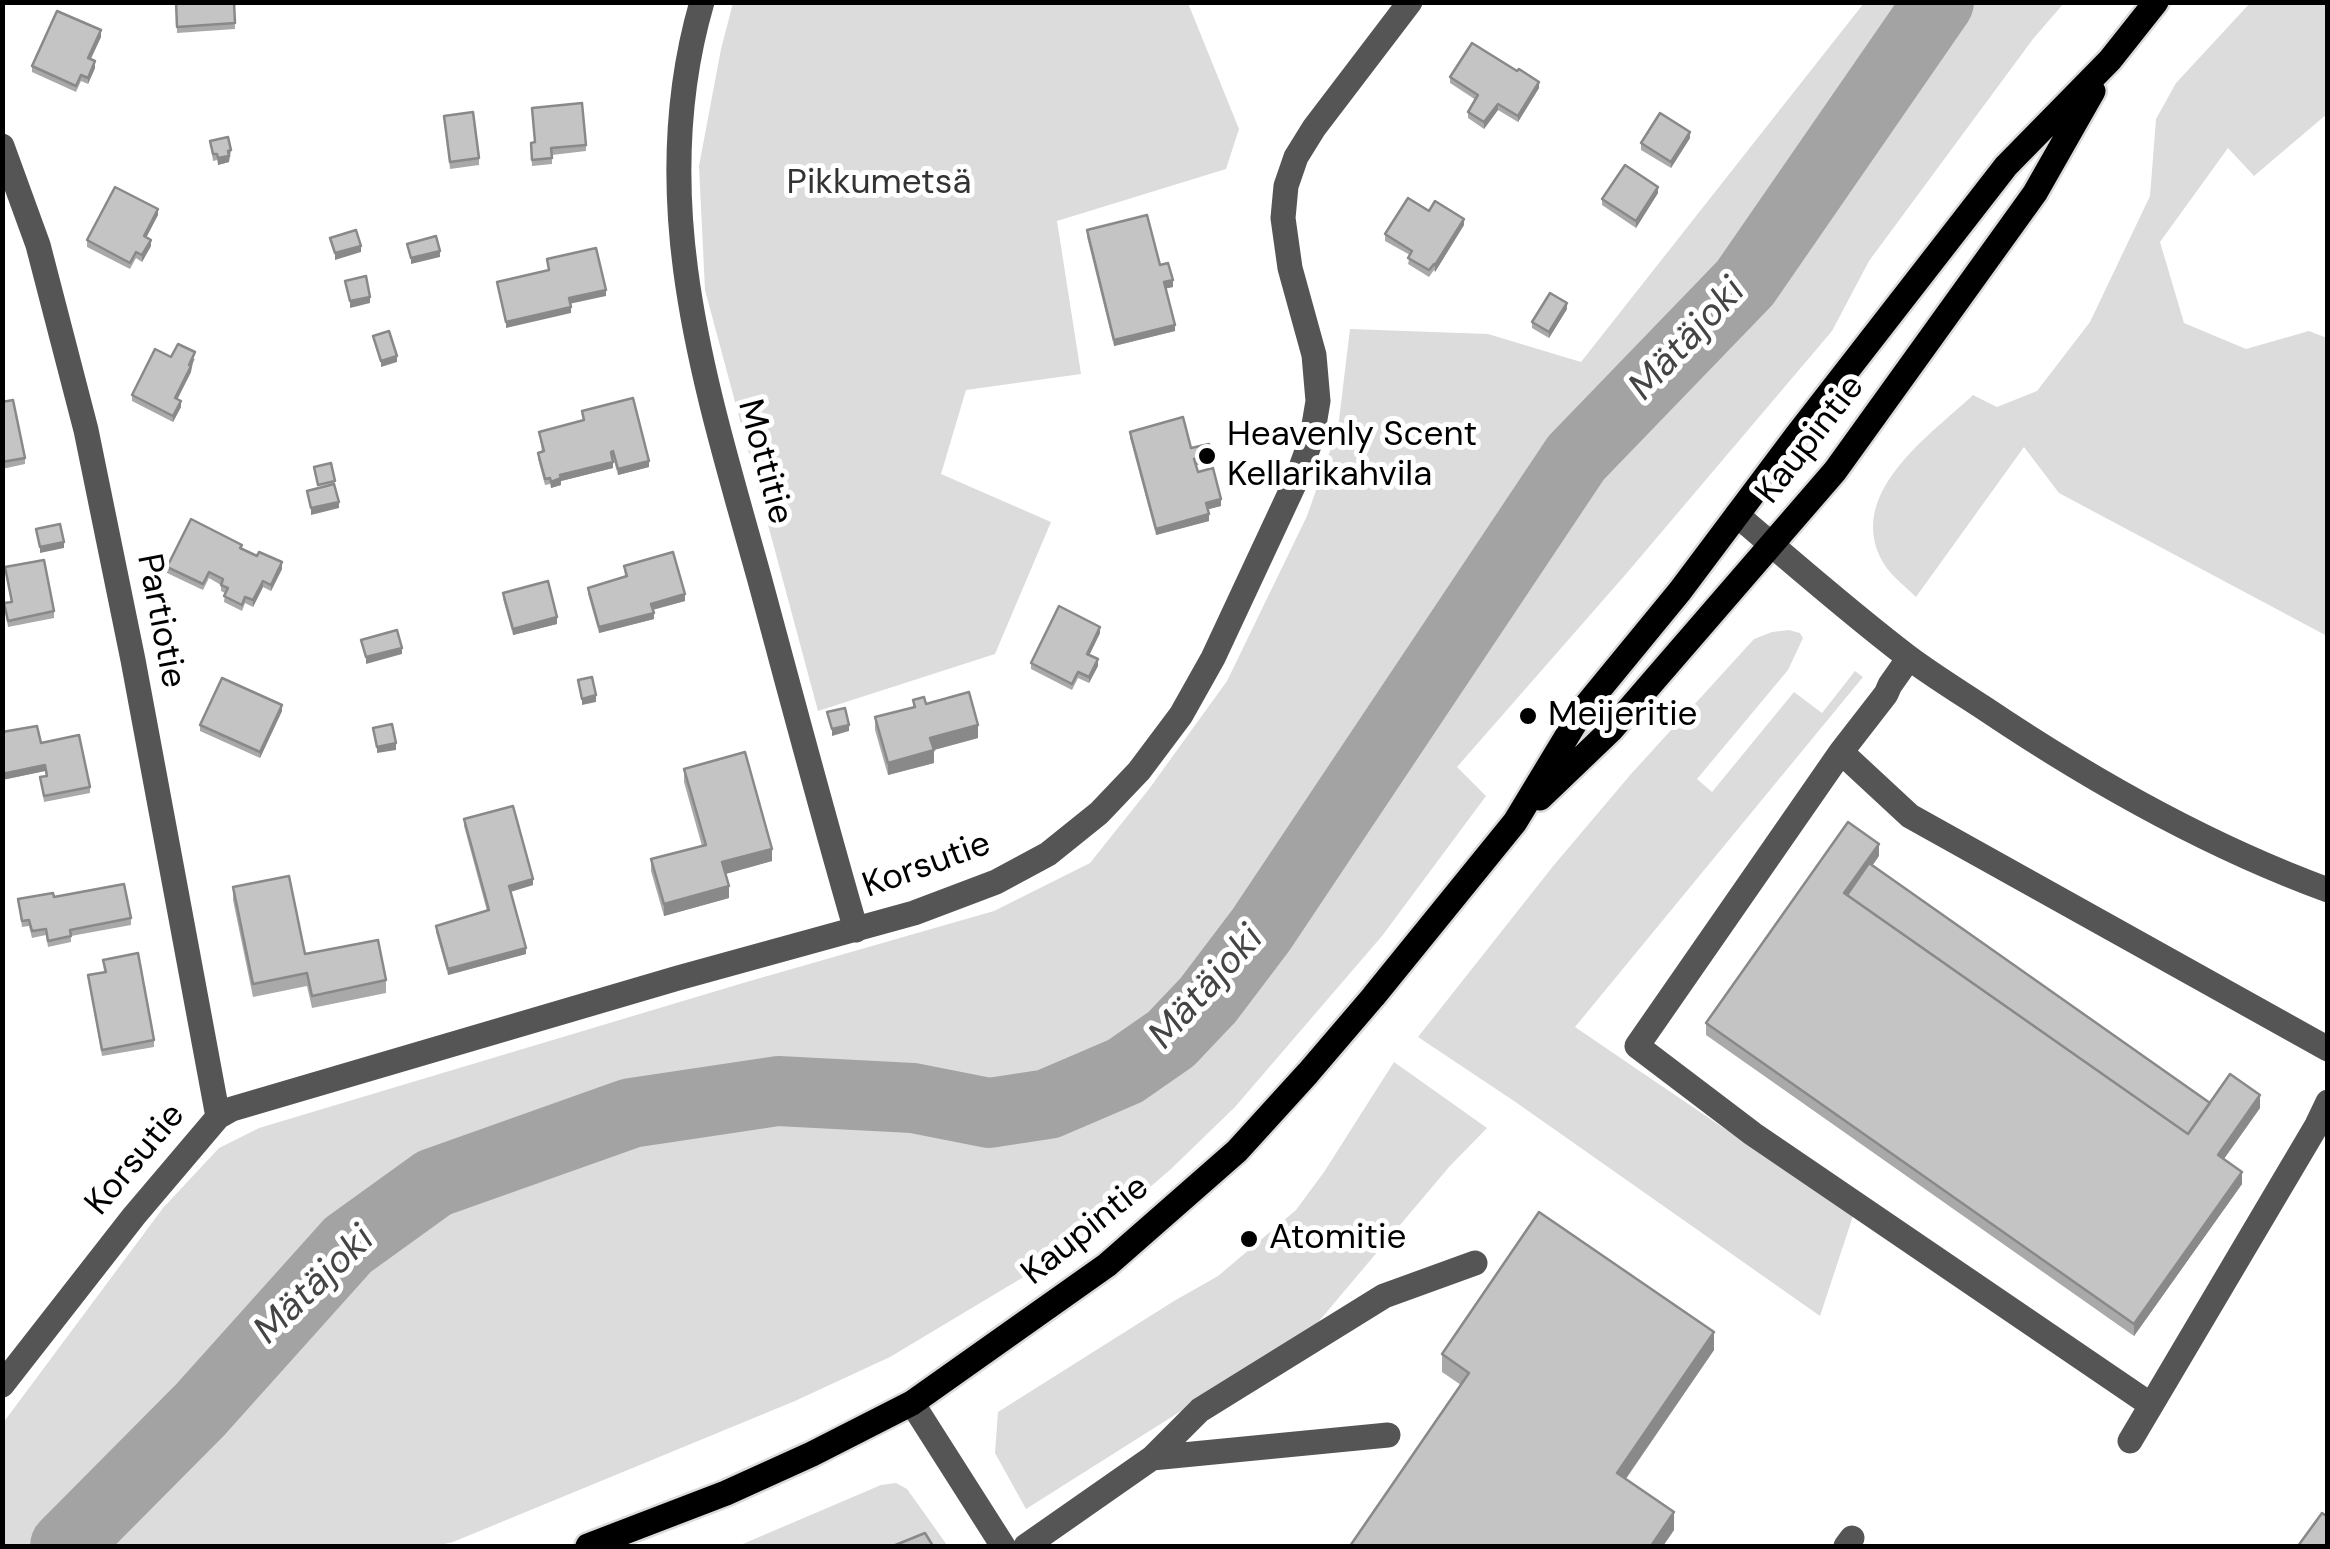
<!DOCTYPE html>
<meta charset="utf-8">
<style>
body{margin:0}
#map{position:relative;width:2330px;height:1549px;overflow:hidden;background:#fff;font-family:"DM Sans",sans-serif}
canvas{display:block}
.frame{position:absolute;inset:0;border:5px solid #000;pointer-events:none}
</style>
<div id="map">
<canvas width="2330" height="1549"></canvas>
<div class="frame"></div>
</div>
<script>
const context = document.querySelector('canvas').getContext('2d');
context.lineJoin = 'round';
function paint(path, color) {
  context.fillStyle = color;
  context.fill(path, 'evenodd');
}
function strokePath(path, color, width, dash) {
  context.strokeStyle = color;
  context.lineWidth = width;
  context.lineCap = dash ? 'butt' : 'round';
  context.setLineDash(dash || []);
  context.stroke(path);
}
function drawText(font, color, halo, rows, align = 'center') {
  context.font = font + ' "DM Sans",sans-serif';
  context.lineWidth = 10;
  context.setLineDash([]);
  context.textBaseline = 'middle';
  context.strokeStyle = halo;
  context.fillStyle = color;
  for (const [text, x, y, turn = 0] of rows) {
    context.save();
    context.translate(x, y);
    context.rotate((+turn || 0) * Math.PI / 180);
    context.textAlign = isNaN(turn) ? turn : align;
    if (halo) context.strokeText(text, 0, 0);
    context.fillText(text, 0, 0);
    context.restore();
  }
}
const green = new Path2D(`
 M2251 2 2327 3V114L2254 176 2228 148 2160 242 2184 323 2246 349 2309 331 2327 338V636L2059 493 2024 447 1916 597C1906 587 1891 576 1884 564 1843 495 1929 436 1973 395L1997 407 2037 391 2090 322 2150 196 2156 119 2176 83Z
 M733 3H1188L1239 129 1226 169 1057 221 1081 374 966 390 941 474 1051 522 995 654 818 711 705 290 699 166 721 49Z
 M1864 3H2064L2033 39 1869 261 1832 331 1626 574 1457 767 1486 796 1382 936 1235 1107 1171 1169 1097 1233 890 1357 795 1401 453 1542 435 1546H3V1423L163 1208 219 1148 259 1128 743 983 994 911 1090 863 1149 789 1227 681 1307 516 1338 428 1350 329 1488 334 1581 362Z
 M1789 630 1800 633 1803 638 1788 670 1697 779 1712 792 1794 692 1822 713 1855 671 1863 677 1575 1027 1853 1216 1820 1316 1514 1101 1418 1037 1554 865 1631 774 1754 639 1772 632Z
 M1394 1062 1487 1128 1449 1167 1314 1327 1026 1509 995 1453 998 1412 1174 1301 1218 1276 1296 1210 1324 1172Z
 M896 1483 907 1489 947 1545 738 1546 881 1485Z`);
const stream = new Path2D(`
 M1125 1071 1134 1087`);
const river = new Path2D(`
 M65 1546 200 1410 348 1245 434 1183 631 1113 778 1091 913 1098 989 1113 1048 1104 1125 1071 1171 1039 1208 1000 1261 930 1576 458 1745 283 1939 2`);
const minor = new Path2D(`
 M702 2C644 201 706 386 759 577 791 695 822 813 856 930
 M2 146 38 245 86 430 133 660 218 1117
 M1737 515C1793 563 1849 612 1908 657 1932 675 1958 691 1984 708 2091 780 2205 845 2328 890
 M1909 658 1890 685 1886 694 1841 752 1910 816 2328 1049
 M1841 752 1637 1046 1753 1134 2151 1405
 M2 1385 134 1216 218 1117 232 1109 678 978 914 913 996 882 1048 854 1099 813 1139 771 1181 715 1213 658 1298 476 1312 437 1318 401 1314 355 1290 268 1283 218 1286 186 1296 157 1314 128 1410 2
 M912 1403 1003 1546
 M2130 1441 2317 1125 2328 1102
 M1152 1458 1200 1410 1384 1296 1475 1263
 M1026 1546 1152 1458 1388 1435
 M1846 1546 1852 1538`);
const major = new Path2D(`
 M1540 798 1611 730 1835 471 2035 193 2093 91
 M588 1546 726 1493 812 1454 912 1403 1107 1265 1237 1151 1308 1073 1373 997 1515 822 1584 708 1680 591 1797 435 2006 166 2110 60 2156 2`);
const wall = new Path2D(`
 M176 2H234L235 29 177 33Z
 M101 37 91 59 95 68 88 84 81 81 76 92 32 72V66Z
 M1450 77 1539 88 1518 122 1498 110 1484 129 1468 118V112L1476 100 1450 83Z
 M444 116 479 158V165L450 169Z
 M1690 138 1671 168 1641 150V143Z
 M210 141 231 156 229 157V162L218 165 217 160 213 161Z
 M535 142 586 145V151L552 155V164L532 166 531 149Z
 M1658 193 1636 228 1602 205V199Z
 M1429 211 1464 225 1435 272 1434 270 1429 277 1408 264 1410 255 1385 241V234Z
 M158 215 146 237 151 246 142 262 136 258 130 269 87 247V240Z
 M1087 230 1160 265 1173 287 1166 288 1175 331 1114 346 1087 237Z
 M1567 309 1549 338 1532 328V322Z
 M171 357 195 359 191 367V372L177 399 181 407 173 422 132 401V395Z
 M2 402 25 458V464L2 469Z
 M582 411 649 467 618 475 613 458V468L561 481V485L551 488 550 484 545 485 538 459V453L542 452 539 432 583 420Z
 M1130 432 1191 448 1212 460 1196 465 1198 472 1221 506 1207 509 1209 521 1156 535 1130 438Z
 M242 549 282 569 271 591 263 587 253 607 245 603 242 611 224 602 225 593 221 591V585L209 578 203 590 167 573V567Z
 M624 566 685 601 653 610 654 619 599 633 588 594V588L625 577Z
 M5 567 54 611V618L8 627 4 603 11 602Z
 M503 593 557 624 513 635 503 599Z
 M1100 633 1089 655 1098 666 1089 683 1078 678 1072 690 1031 669V663Z
 M913 700 926 704 978 738 934 750V763L888 775 875 730V717L913 708Z
 M282 711 260 758 200 731V725Z
 M2 732 41 743 90 787V793L44 802 40 777 46 776 45 771 2 780Z
 M684 769 772 861 725 874 729 898 664 916 651 871V859L702 846 684 782Z
 M464 819 533 885 511 892 526 954 448 975 436 932V926L487 911 464 826Z
 M1879 856 1872 866 2210 1103 2260 1108 2224 1159 2242 1184 2134 1336 1706 1035V1023Z
 M233 887 305 954 386 980V993L312 1008 307 986 253 997 233 900Z
 M18 899 131 918V925L71 936V942L48 947 46 935 32 938 29 926 22 927Z
 M103 960 154 1040V1047L102 1056 88 975 104 972Z
 M1714 1350 1626 1479 1674 1530 1663 1546H1350L1461 1385 1442 1372V1354Z`);
const shadedWall = new Path2D(`
 M101 30V37L88 64V58Z
 M95 61V68L88 84V78Z
 M1539 82V88L1518 122V116Z
 M1498 104V110L1484 129V122Z
 M1690 132V138L1671 168V162Z
 M231 150 229 162 218 165V158Z
 M1658 187V193L1636 228V221Z
 M158 209V215L144 242V236Z
 M1464 219V225L1435 272V265Z
 M151 240V246L142 262V255Z
 M361 246V252L335 260V253Z
 M440 251V257L411 264V258Z
 M1173 280V287L1164 289V282Z
 M606 290V296L569 304V298Z
 M370 297V303L350 308V301Z
 M1567 303V309L1549 338V332Z
 M571 307V313L506 328V322Z
 M1175 325V331L1114 346V340Z
 M195 352 191 372 175 404V398Z
 M397 356V362L381 367V361Z
 M181 401V407L173 422V416Z
 M1212 454V460L1194 466V459Z
 M649 461V467L618 475V469Z
 M613 462V468L561 481V485L551 488V482L560 475Z
 M1221 499V506L1206 510V503Z
 M339 502V508L311 515V508Z
 M1209 514V521L1156 535V529Z
 M64 542V548L40 553V547Z
 M282 562V569L271 591V585Z
 M263 581V587L253 607V600Z
 M685 594V601L651 610V604Z
 M654 613V619L599 633V627Z
 M557 617V624L513 635V629Z
 M1100 627V633L1087 660V654Z
 M402 648V654L366 664V657Z
 M1098 659V666L1089 683V677Z
 M596 695V702L582 705V699Z
 M282 705V711L260 758V752Z
 M849 725V731L832 736V729Z
 M978 725V738L930 751V738Z
 M396 743V750L377 753V747Z
 M934 750V763L888 775V763Z
 M45 765V771L2 780V774Z
 M1879 844V856L1847 901 1844 893Z
 M772 849V861L722 875V862Z
 M533 879V885L509 892V886Z
 M729 886V898L664 916V904Z
 M526 948V954L448 975V969Z
 M2260 1095V1108L2218 1167V1155Z
 M2242 1172V1184L2134 1336V1324Z
 M1714 1332V1350L1617 1491V1473Z
 M1674 1512V1530L1663 1546H1651Z`);
const building = new Path2D(`
 M176 2H234L235 23 177 27Z
 M57 11 101 30 88 58 95 61 88 78 81 75 76 86 32 66Z
 M1472 43 1517 71 1519 69 1539 82 1518 116 1498 104 1484 122 1468 112 1478 95 1450 77Z
 M582 103 586 145 551 148 552 158 532 160 531 143 535 142 532 108Z
 M473 112 479 158 450 162 444 116Z
 M1660 113 1690 132 1671 162 1641 143Z
 M228 137 231 150 228 151 229 156 218 158 217 154H213L210 141Z
 M1625 165 1658 187 1636 221 1602 199Z
 M115 187 158 209 144 236 151 240 142 255 136 252 130 263 87 240Z
 M1408 198 1429 211 1435 201 1464 219 1435 265 1434 264 1429 270 1408 258 1412 251 1385 234Z
 M1147 215 1160 265 1168 263 1173 280 1164 282 1175 325 1114 340 1087 230Z
 M356 230 361 246 335 253 330 238Z
 M436 236 440 251 411 258 407 244Z
 M596 248 606 290 569 298 571 307 506 322 497 282 549 270 547 259Z
 M366 276 370 297 350 301 345 281Z
 M1550 293 1567 303 1549 332 1532 322Z
 M389 331 397 356 381 361 373 336Z
 M178 344 195 352 189 365 191 366 175 398 181 401 173 416 132 395 155 349 171 357Z
 M633 398 649 461 618 469 613 451 611 452 613 462 560 475 561 478 551 482 550 478 545 479 538 453 544 451 539 432 584 420 582 411Z
 M13 400 25 458 2 462V402Z
 M1183 417 1191 448 1209 444 1212 454 1194 459 1198 472 1213 468 1221 499 1206 503 1209 514 1156 529 1130 432Z
 M331 463 335 481 318 485 314 467Z
 M334 484 339 502 311 508 307 491Z
 M191 519 242 545 240 548 257 556 259 552 282 562 271 585 263 581 253 600 245 597 242 605 224 596 228 588 221 585 223 579 209 572 203 584 167 567Z
 M60 524 64 542 40 547 36 529Z
 M673 552 685 594 651 604 654 613 599 627 588 588 627 576 624 566Z
 M44 560 54 611 8 621 4 603 12 602 5 567Z
 M548 581 557 617 513 629 503 593Z
 M1059 606 1100 627 1087 654 1098 659 1089 677 1078 672 1072 684 1031 663Z
 M397 630 402 648 366 657 361 640Z
 M592 677 596 695 582 699 578 680Z
 M222 678 282 705 260 752 200 725Z
 M969 692 978 725 930 738 934 750 888 763 875 717 915 707 913 700 924 697 926 704Z
 M845 708 849 725 832 729 827 712Z
 M392 724 396 743 377 747 373 728Z
 M37 726 41 743 79 735 90 787 44 796 40 777 47 776 45 765 2 774V732Z
 M745 752 772 849 722 862 729 886 664 904 651 859 706 845 684 769Z
 M513 806 533 879 509 886 526 948 448 969 436 926 489 910 464 819Z
 M1848 822 1879 844 1844 893 2188 1134 2230 1074 2260 1095 2218 1155 2242 1172 2134 1324 1706 1023Z
 M1869 863 2210 1103 2188 1134 1847 895Z
 M289 876 305 954 378 940 386 980 312 996 307 973 253 984 233 887Z
 M124 884 131 918 70 930 71 936 48 941 46 929 32 931 29 920 22 921 18 899 53 893 54 897Z
 M138 953 154 1040 102 1050 88 975 106 972 103 960Z
 M1539 1212 1714 1332 1617 1473 1674 1512 1651 1546H1350L1469 1373 1442 1354Z
 M2322 1513 2328 1517V1546H2298Z
 M925 1533 933 1546H893Z`);
const markers = [
 [1207,456,10,"#000"],
 [1528,716,10,"#000"],
 [1249,1239,10,"#000"]
];
const parkNames = [
 ["Pikkumetsä",879,184]
];
const poiNames = [
 ["Heavenly Scent",1227,436],
 ["Kellarikahvila",1227,476],
 ["Meijeritie",1548,716],
 ["Atomitie",1269,1239]
];
const streetNames = [
 ["Kaupintie",1811,440,-52],
 ["Mottitie",764,462,75],
 ["Partiotie",160,621,79],
 ["Korsutie",927,866,-20],
 ["Korsutie",136,1160,-50],
 ["Kaupintie",1086,1231,-39]
];
const waterNames = [
 ["Mätäjoki",1688,340,-47],
 ["Mätäjoki",1207,988,-48],
 ["Mätäjoki",315,1286,-44]
];
paint(green, '#dcdcdc');
strokePath(stream, '#a3a3a3', 11);
strokePath(river, '#a3a3a3', 70);
strokePath(major, '#dbdbdb', 30);
strokePath(minor, '#555', 25);
strokePath(major, '#000', 25);
paint(wall, '#a9a9a9');
paint(shadedWall, '#898989');
paint(building, '#c4c4c4');
strokePath(building, '#898989', 2.5);
for (const [x, y, r, color] of markers) {
  const dot = new Path2D();
  dot.arc(x, y, r, 0, 2 * Math.PI);
  context.fillStyle = color;
  context.fill(dot);
  strokePath(dot, '#fff', 4);
}
drawText('35px', '#333', '#fff', parkNames);
drawText('35px', '#000', '#fff', poiNames, 'left');
drawText('35px', '#000', '#fff', streetNames);
drawText('italic 38px', '#444', '#fff', waterNames);
</script>
